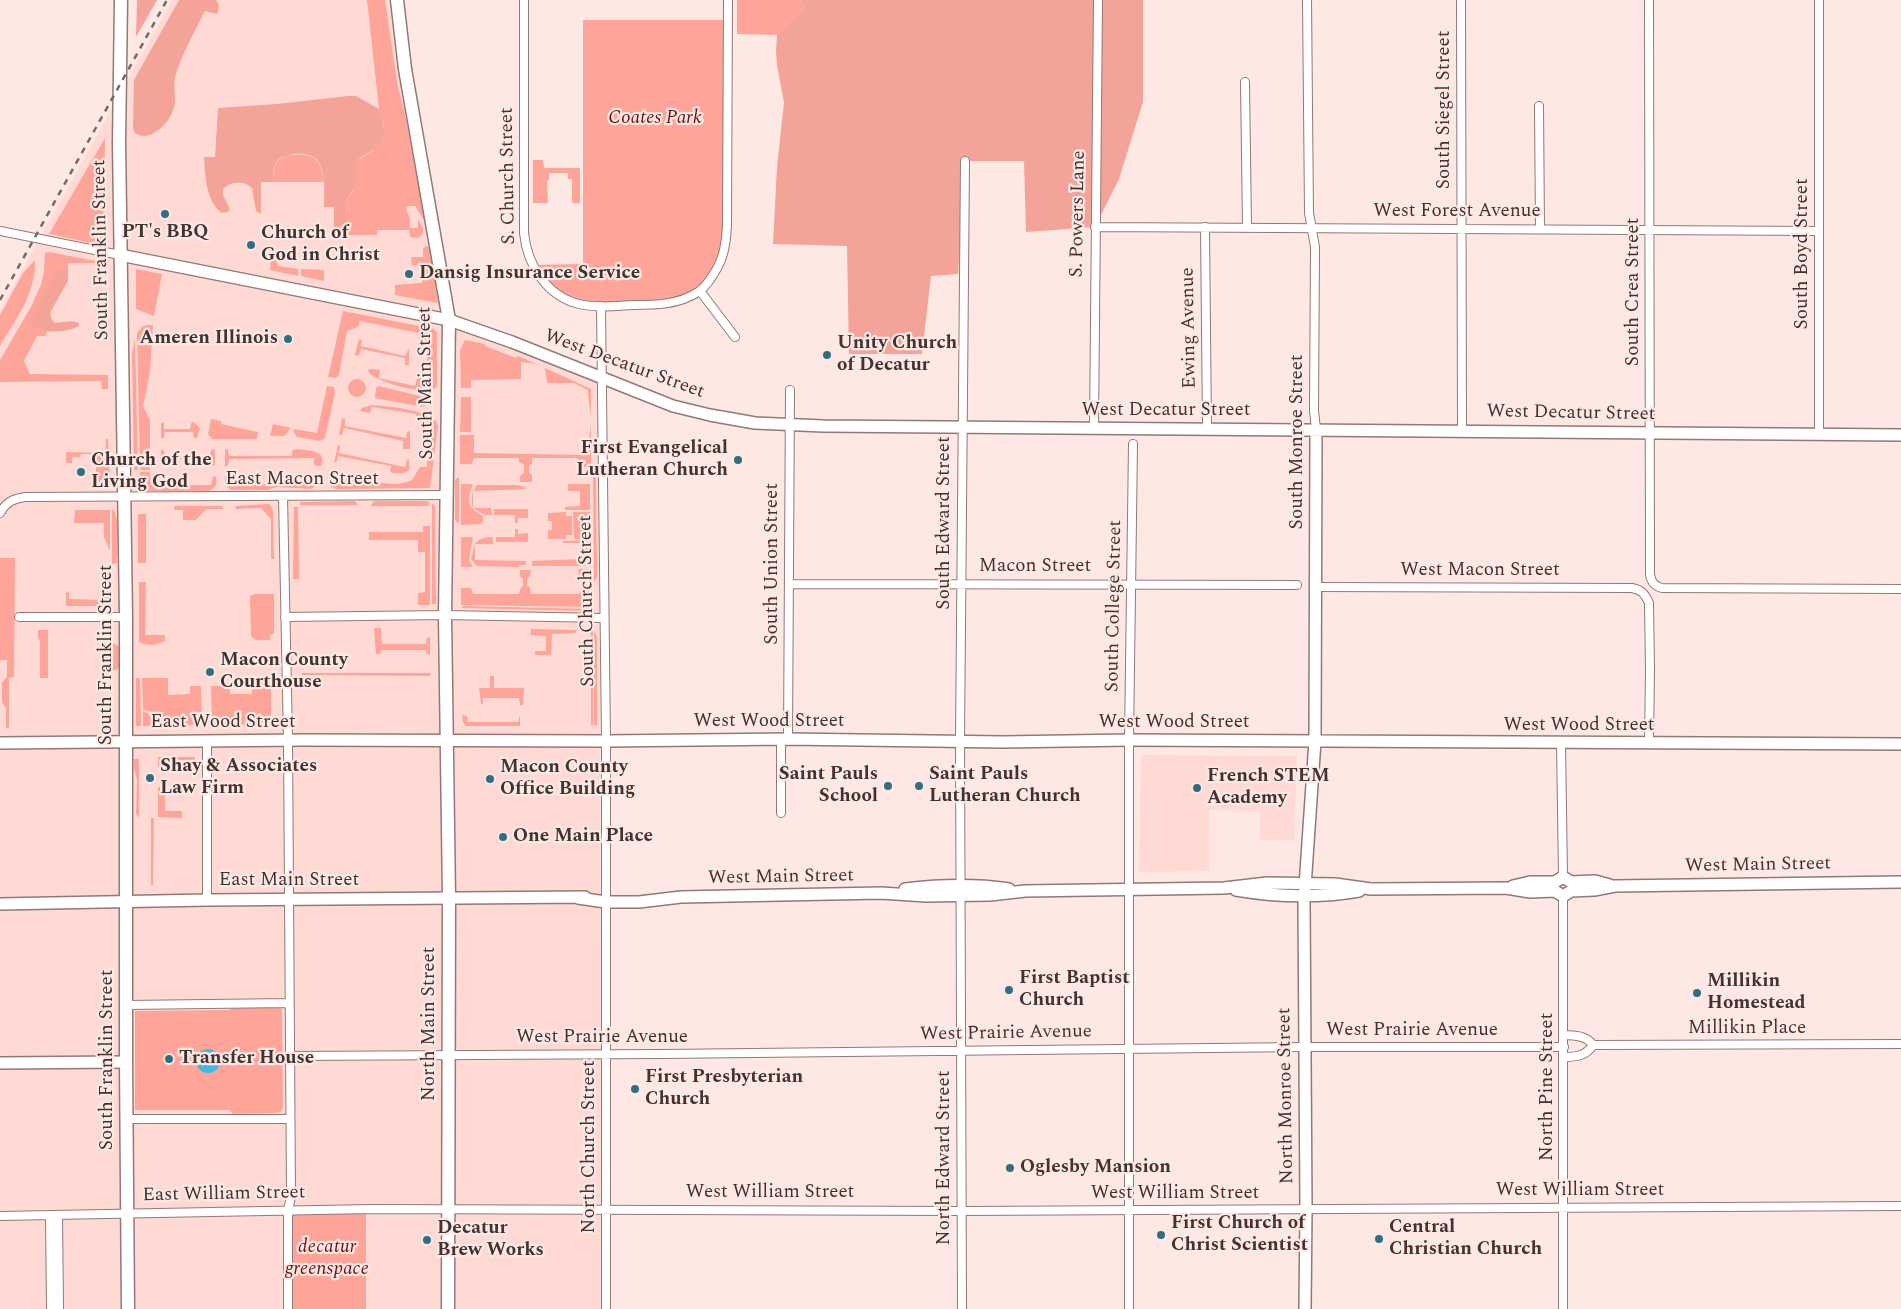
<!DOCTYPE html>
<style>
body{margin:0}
canvas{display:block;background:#fee8e4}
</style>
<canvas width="1901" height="1309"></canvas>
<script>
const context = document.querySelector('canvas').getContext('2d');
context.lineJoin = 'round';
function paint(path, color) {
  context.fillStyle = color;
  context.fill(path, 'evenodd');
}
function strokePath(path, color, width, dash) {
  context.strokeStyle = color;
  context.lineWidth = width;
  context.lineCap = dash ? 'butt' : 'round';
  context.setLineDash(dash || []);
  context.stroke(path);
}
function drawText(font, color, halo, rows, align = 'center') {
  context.font = font + ' Spectral,serif';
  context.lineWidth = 4.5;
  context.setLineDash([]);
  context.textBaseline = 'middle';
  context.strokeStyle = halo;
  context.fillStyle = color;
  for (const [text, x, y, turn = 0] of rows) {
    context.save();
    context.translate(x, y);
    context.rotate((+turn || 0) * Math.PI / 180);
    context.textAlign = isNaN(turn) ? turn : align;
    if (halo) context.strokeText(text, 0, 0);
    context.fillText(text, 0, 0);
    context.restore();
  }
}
const built = new Path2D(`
 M172 0H393L446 323 599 380 602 1309H0V310Z
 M1141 755 1297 756 1294 840H1260V811L1209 810V871L1139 872Z`);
const green = new Path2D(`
 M367 0H385L398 88 404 109 425 222 415 206H408L406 208 410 219V228H418V219L423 228V234L418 238 410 237 409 230H377V235H345V207L347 199 353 191 358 160 374 150 384 126 379 109Z
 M737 0H800L804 8 777 35 737 34Z
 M583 20H728L724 255 700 291 671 303 591 306 563 298 531 265 583 264Z
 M105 138 103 242 96 244 49 234Z
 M288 155C313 154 320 155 324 182H273C274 169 274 159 288 155Z
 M533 160H543L544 168H580V203H572V179H568V173H549V180L547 181 548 203H533Z
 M426 246 430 248 438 303 395 295V285L422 283V265H412L411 257H423V249Z
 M49 252 106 263H68V269L57 273 30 324 43 330H48L45 336H37L24 361 30 374 108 375V389H102L101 381 0 382V360L31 307 41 285 44 272 45 253Z
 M271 252H273L278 266 298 269V276L270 270Z
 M35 260C36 293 16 319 0 346V315L23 273Z
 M136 269 162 274 154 316 136 309Z
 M301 269 324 270V281L301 276Z
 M343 311 434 329 437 333V387C423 396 381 383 369 373L368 370 370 369 380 370 379 378 415 386 417 378 427 376V341H419V333L360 321 358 327 347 331 339 375 336 378 328 377Z
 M147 325H153L150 372 143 406 150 420V470H140L137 333 142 327Z
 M135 338 138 470H134L132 354Z
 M359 339 362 340 361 346 405 356 409 348V365H405V358L361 349 359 355 356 356 355 354Z
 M465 340 485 344V346L516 358 518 356 536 364 521 362V379L471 380V388H461L460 350Z
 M545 368 591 389V415L589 404 588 390 574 383H547Z
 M348 388a9 9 0 1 1 18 0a9 9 0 1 1-18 0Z
 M327 386 334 387 335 393 325 438 320 441 297 437 293 431 294 429 317 433Z
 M379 386 424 397 428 400V405L422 407 375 398 376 388Z
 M461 397H471V432H460Z
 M372 405C388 406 425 410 436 421L438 426 430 488 336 489 330 486 329 480 332 472 334 474 333 481 350 484 354 477C372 480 394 489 412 480L420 467H427V423H417L416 414 372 407 370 413 360 411 362 408Z
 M342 418 345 419V426L406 438 407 432 410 431V449H403V441L344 428 342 435H339Z
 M211 419 221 421V424L258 432 257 439H212L208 434Z
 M194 422 200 428 197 438H194L193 432H165L164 438H161V423H164V429H190L191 423Z
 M273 424 291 428 284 436H270Z
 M591 424V467H581L578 463V458H532V464L529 465V473L532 475V482H520V476L524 473V465L519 462V458H474L472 464H460V435H474V453L584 455 585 448 588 447Z
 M106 439H108L109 454H81L80 457H72V463H66V452L105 453Z
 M338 445 340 446 339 453 405 467 407 460 409 459V470L404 473H392L390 471 391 466 338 456 337 461 334 463Z
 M162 449 164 451 165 457H210L211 450 213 449 215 451V465L211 466 210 459H165L163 466 161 465V451Z
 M225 449H228L229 456H292V451L295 449C306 450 329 450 321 466H317L314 464V458L229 459 228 465 225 467Z
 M96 456H109L110 486H100V482L96 481Z
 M140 472H150L151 485H211L213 476 216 477C218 483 215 489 209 491H141Z
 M593 474 596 478 597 577 594 582Z
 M225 476 228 477 229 484H314L316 476H319V484L311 489 277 487 267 490H230L225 484Z
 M459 477V524L455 520V480Z
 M461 484H473C467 502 466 506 483 516V522L480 524 461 525Z
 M568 484H590V510H565V507L580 506V491H568Z
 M477 485H517L525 487V489L473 491V508H491L492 515H485L473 508 472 506V494Z
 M355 501 358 505H300V502Z
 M377 501H426L429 502V506H371L373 502Z
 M432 503 435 506 436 604H432Z
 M269 504 273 510 274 559H271V519L261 508 235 509 236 506Z
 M174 506H222L223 509H206L196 520H183V510H174Z
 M294 507H298L299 579H293Z
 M112 509 115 513 117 520V563L112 564Z
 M494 509H528V518H518V523H515V515H494Z
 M75 510H110V551L104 537V523H74Z
 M566 512V516H572V535H566V539H548V530H552V521H548V513Z
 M573 512H590L591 539H574Z
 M138 514H146V563H138Z
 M423 526H430V605H418V593L425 592V552H418V540H369V532H423Z
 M515 529H518V534L528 533V542H496V537H515Z
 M461 537H473L469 560 473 567H461Z
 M493 537V544H475V560L526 561V565H519V567L477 566 471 559 475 544C479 538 486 537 493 537Z
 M591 540V566H532V561L581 559V543H563V541Z
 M0 558H15L14 677 9 678V728H6V709L2 702V682L7 677V660H0Z
 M578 569H592V583L580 581Z
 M520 570H531L530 576 527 579V586L530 587 531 594H579L582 589 592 588V607L461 605V588H471L473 594H519L521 587 523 586V579L520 576Z
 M110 577V606H66V592L69 593V599L104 600V585Z
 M139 582H146L145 635H165V641C155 645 149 647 139 642Z
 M255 594H274V633L270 636V640H256L251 636 250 596Z
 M462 606 591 609 588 611 463 608Z
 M374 628H381L382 644H426L427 638 430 637V655L427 654 426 650H382L380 654H376Z
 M531 629 577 630 575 633 552 634 551 655H535V651H546V636L531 635Z
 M38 630H48V678H40V640L38 639Z
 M586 630H593V725H591V673L585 671V668L591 667V634L587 633Z
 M594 631 597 637V726L594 725Z
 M113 643 120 647V668L113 671Z
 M302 673H431L430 676 302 675Z
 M490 676H494V688H524L523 705H520L519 698H483V704H481L479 688H490Z
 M252 677 271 678V715L258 725 212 724 211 686H230V694H252Z
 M136 678H140L141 726H136Z
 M142 678H168V695L190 694V686H201L202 725 159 726C159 716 153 711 143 710Z
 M143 711 154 716 158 726H143Z
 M462 715 467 716 468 722H518L520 715V726H466L463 722Z
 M158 757H195V760H165V768H158Z
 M134 759H139V818L136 814 137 780 134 769Z
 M158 787H165V811H182V818L158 817Z
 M151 818H154L153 885H151Z
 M234 1007H276L282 1009 283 1108 281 1112 275 1113 233 1114 229 1110H135V1011L229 1010Z
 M366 1209V1309H288V1210Z`);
const forest = new Path2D(`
 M137 0H157L136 37Z
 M179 0H216C220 5 219 8 217 14L205 11C195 31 183 52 176 74 173 82 175 89 175 97 176 112 165 128 152 134 145 137 140 137 134 132L133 126 134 80Z
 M800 0H1143V102L1119 179 1095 227 1026 232 1024 161H965L958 274 931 276 922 354H849L847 246 773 244 777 167 784 102 777 66 776 50 777 35 804 8Z
 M348 96H356L379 109C384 122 388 139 375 149 369 153 363 155 358 160L355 187 347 199 345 207V235L334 233V207H324C324 192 326 174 318 161 311 151 286 152 278 160 273 166 273 174 273 182H261V214L256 211 252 188C243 180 231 181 223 189V195L230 209 228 212 222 213C206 202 205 175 204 157H215L218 108 277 104Z
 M68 269V281L51 311C50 317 51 319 55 323L72 321 79 323V326C67 333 40 334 30 325L31 320 56 273 60 270Z`);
const water = new Path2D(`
 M196 1061a12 12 0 1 1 24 0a12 12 0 1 1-24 0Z`);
const street = new Path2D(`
 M524 0V233C527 264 546 296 579 304 596 308 614 306 632 305 655 305 678 305 698 292 702 290 706 285 709 281 723 262 726 248 727 224L728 0
 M1307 0 1309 213 1315 247 1314 411 1316 429
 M1461 0 1462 430
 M1649 0 1650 574C1651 582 1654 586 1662 588L1901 589
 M1819 0V434
 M1245 82 1247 227
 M1539 106 1540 229
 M1095 227 1818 231
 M1205 227 1207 429
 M0 231 120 255
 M700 291 735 337
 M601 306 606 741V1309
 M1094 428 1098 0
 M283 496 288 740 291 1197 288 1210V1309
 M0 513C6 502 13 499 25 497L447 495
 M789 584 1297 585
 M1316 587 1632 588C1642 590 1645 594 1649 603L1650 669 1649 743
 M19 617H126
 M285 617 445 615 604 618
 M788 739 790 390
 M1561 743 1563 877
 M781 813V739
 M1563 896V1309
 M207 900V740
 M126 1005 289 1003
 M1564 1035C1575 1036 1586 1035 1593 1045L1901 1044
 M290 1056 661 1054 1304 1047H1564
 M1564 1057C1576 1057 1586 1056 1593 1045
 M126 1119H290
 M50 1215 51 1309
 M58 1215 59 1309
 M0 1216 371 1209 962 1211 1901 1206
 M962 1309 960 740 965 161
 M1129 1309V740L1133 444`);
const secondary = new Path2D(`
 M120 255 449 320 512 342 673 406 710 415 755 423 823 426 1901 435
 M0 743 302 740 606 741 788 739 1003 742 1129 740 1901 744
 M1513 886 1530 882H1555L1563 877 1571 882 1595 881 1610 885
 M905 889C939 885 975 884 1009 889
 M1236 890C1277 897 1318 898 1359 891
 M578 898 606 902H639L681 897 881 893 926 896 990 895 1025 891 1224 888 1267 883 1335 884 1371 889 1506 888 1530 892 1555 891 1563 896 1571 891 1594 890 1615 886 1901 882
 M0 904 207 900 585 897
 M0 1063 126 1062
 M1305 1309 1306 1210 1304 901 1315 741 1316 429`);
const primary = new Path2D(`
 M121 0 119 143 126 617V1062L128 1309
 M397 0 405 69 449 320 445 615 449 898 448 1309`);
const rail = new Path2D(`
 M0 300 167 0`);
const markers = [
 [165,214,5,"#2f6d83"],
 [251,245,5,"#2f6d83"],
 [409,274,5,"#2f6d83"],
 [288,339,5,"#2f6d83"],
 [827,355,5,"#2f6d83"],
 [738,460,5,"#2f6d83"],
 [81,472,5,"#2f6d83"],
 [210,672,5,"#2f6d83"],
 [150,778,5,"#2f6d83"],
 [490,779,5,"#2f6d83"],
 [888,786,5,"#2f6d83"],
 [919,786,5,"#2f6d83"],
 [1197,788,5,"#2f6d83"],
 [503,837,5,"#2f6d83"],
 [1009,990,5,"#2f6d83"],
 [1697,993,5,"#2f6d83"],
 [169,1059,5,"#2f6d83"],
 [635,1089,5,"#2f6d83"],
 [1010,1168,5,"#2f6d83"],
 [1161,1235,5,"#2f6d83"],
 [1379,1239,5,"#2f6d83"],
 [427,1240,5,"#2f6d83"]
];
const streetNames = [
 ["South Siegel Street",1445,110,-90],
 ["S. Church Street",509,176,-91],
 ["West Forest Avenue",1457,212],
 ["S. Powers Lane",1079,214,-89],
 ["South Franklin Street",102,250,-91],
 ["South Boyd Street",1803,254,-90],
 ["South Crea Street",1634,292,-90],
 ["Ewing Avenue",1190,328,-91],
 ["West Decatur Street",624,365,20],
 ["South Main Street",427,383,-91],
 ["West Decatur Street",1166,411],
 ["West Decatur Street",1571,414,1],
 ["South Monroe Street",1298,442,-90],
 ["East Macon Street",302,480],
 ["South Edward Street",945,523,-90],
 ["South Union Street",773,564,-90],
 ["Macon Street",1035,567],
 ["West Macon Street",1480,571],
 ["South Church Street",588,601,-91],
 ["South College Street",1115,606,-89],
 ["South Franklin Street",107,655,-90],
 ["West Wood Street",769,722],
 ["East Wood Street",223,723],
 ["West Wood Street",1174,723],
 ["West Wood Street",1579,726],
 ["West Main Street",1758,866,-1],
 ["West Main Street",781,878,-1],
 ["East Main Street",289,881],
 ["North Main Street",430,1024,-90],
 ["Millikin Place",1747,1029],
 ["West Prairie Avenue",1412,1031],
 ["West Prairie Avenue",1006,1034,-1],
 ["West Prairie Avenue",602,1038],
 ["South Franklin Street",108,1060,-90],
 ["North Pine Street",1548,1087,-90],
 ["North Monroe Street",1287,1096,-91],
 ["North Church Street",590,1147,-90],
 ["North Edward Street",945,1158,-90],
 ["West William Street",1580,1191],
 ["West William Street",770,1193],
 ["West William Street",1175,1194],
 ["East William Street",224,1195,-1]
];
const parkNames = [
 ["Coates Park",655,119],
 ["decatur",327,1248],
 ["greenspace",327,1270]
];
const poiNames = [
 ["PT's BBQ",165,233,"center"],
 ["Church of",261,234],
 ["God in Christ",261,256],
 ["Dansig Insurance Service",419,274],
 ["Ameren Illinois",278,339,"right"],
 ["Unity Church",837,344],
 ["of Decatur",837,366],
 ["First Evangelical",728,449,"right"],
 ["Lutheran Church",728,471,"right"],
 ["Church of the",91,461],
 ["Living God",91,483],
 ["Macon County",220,661],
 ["Courthouse",220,683],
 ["Shay & Associates",160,767],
 ["Law Firm",160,789],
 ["Macon County",500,768],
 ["Office Building",500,790],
 ["Saint Pauls",878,775,"right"],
 ["School",878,797,"right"],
 ["Saint Pauls",929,775],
 ["Lutheran Church",929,797],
 ["French STEM",1207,777],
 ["Academy",1207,799],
 ["One Main Place",513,837],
 ["First Baptist",1019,979],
 ["Church",1019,1001],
 ["Millikin",1707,982],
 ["Homestead",1707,1004],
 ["Transfer House",179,1059],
 ["First Presbyterian",645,1078],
 ["Church",645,1100],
 ["Oglesby Mansion",1020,1168],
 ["First Church of",1171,1224],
 ["Christ Scientist",1171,1246],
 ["Central",1389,1228],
 ["Christian Church",1389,1250],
 ["Decatur",437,1229],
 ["Brew Works",437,1251]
];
paint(built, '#ffdad5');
paint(green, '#fea499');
paint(forest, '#f4a398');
paint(water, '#3bbce5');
strokePath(street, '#927976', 10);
strokePath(secondary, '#927976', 14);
strokePath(primary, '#927976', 15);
strokePath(street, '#fff', 8);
strokePath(secondary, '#fff', 11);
strokePath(primary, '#fff', 12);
strokePath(rail, '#766865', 2.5, [6, 6]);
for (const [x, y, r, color] of markers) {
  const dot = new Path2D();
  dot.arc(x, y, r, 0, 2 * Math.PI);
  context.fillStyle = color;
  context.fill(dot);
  strokePath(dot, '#fee8e4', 2);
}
drawText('19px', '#3f3432', '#fee8e4', streetNames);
drawText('italic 19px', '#6a110e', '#fee8e4', parkNames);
drawText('bold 19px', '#3f3432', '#fee8e4', poiNames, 'left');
</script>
